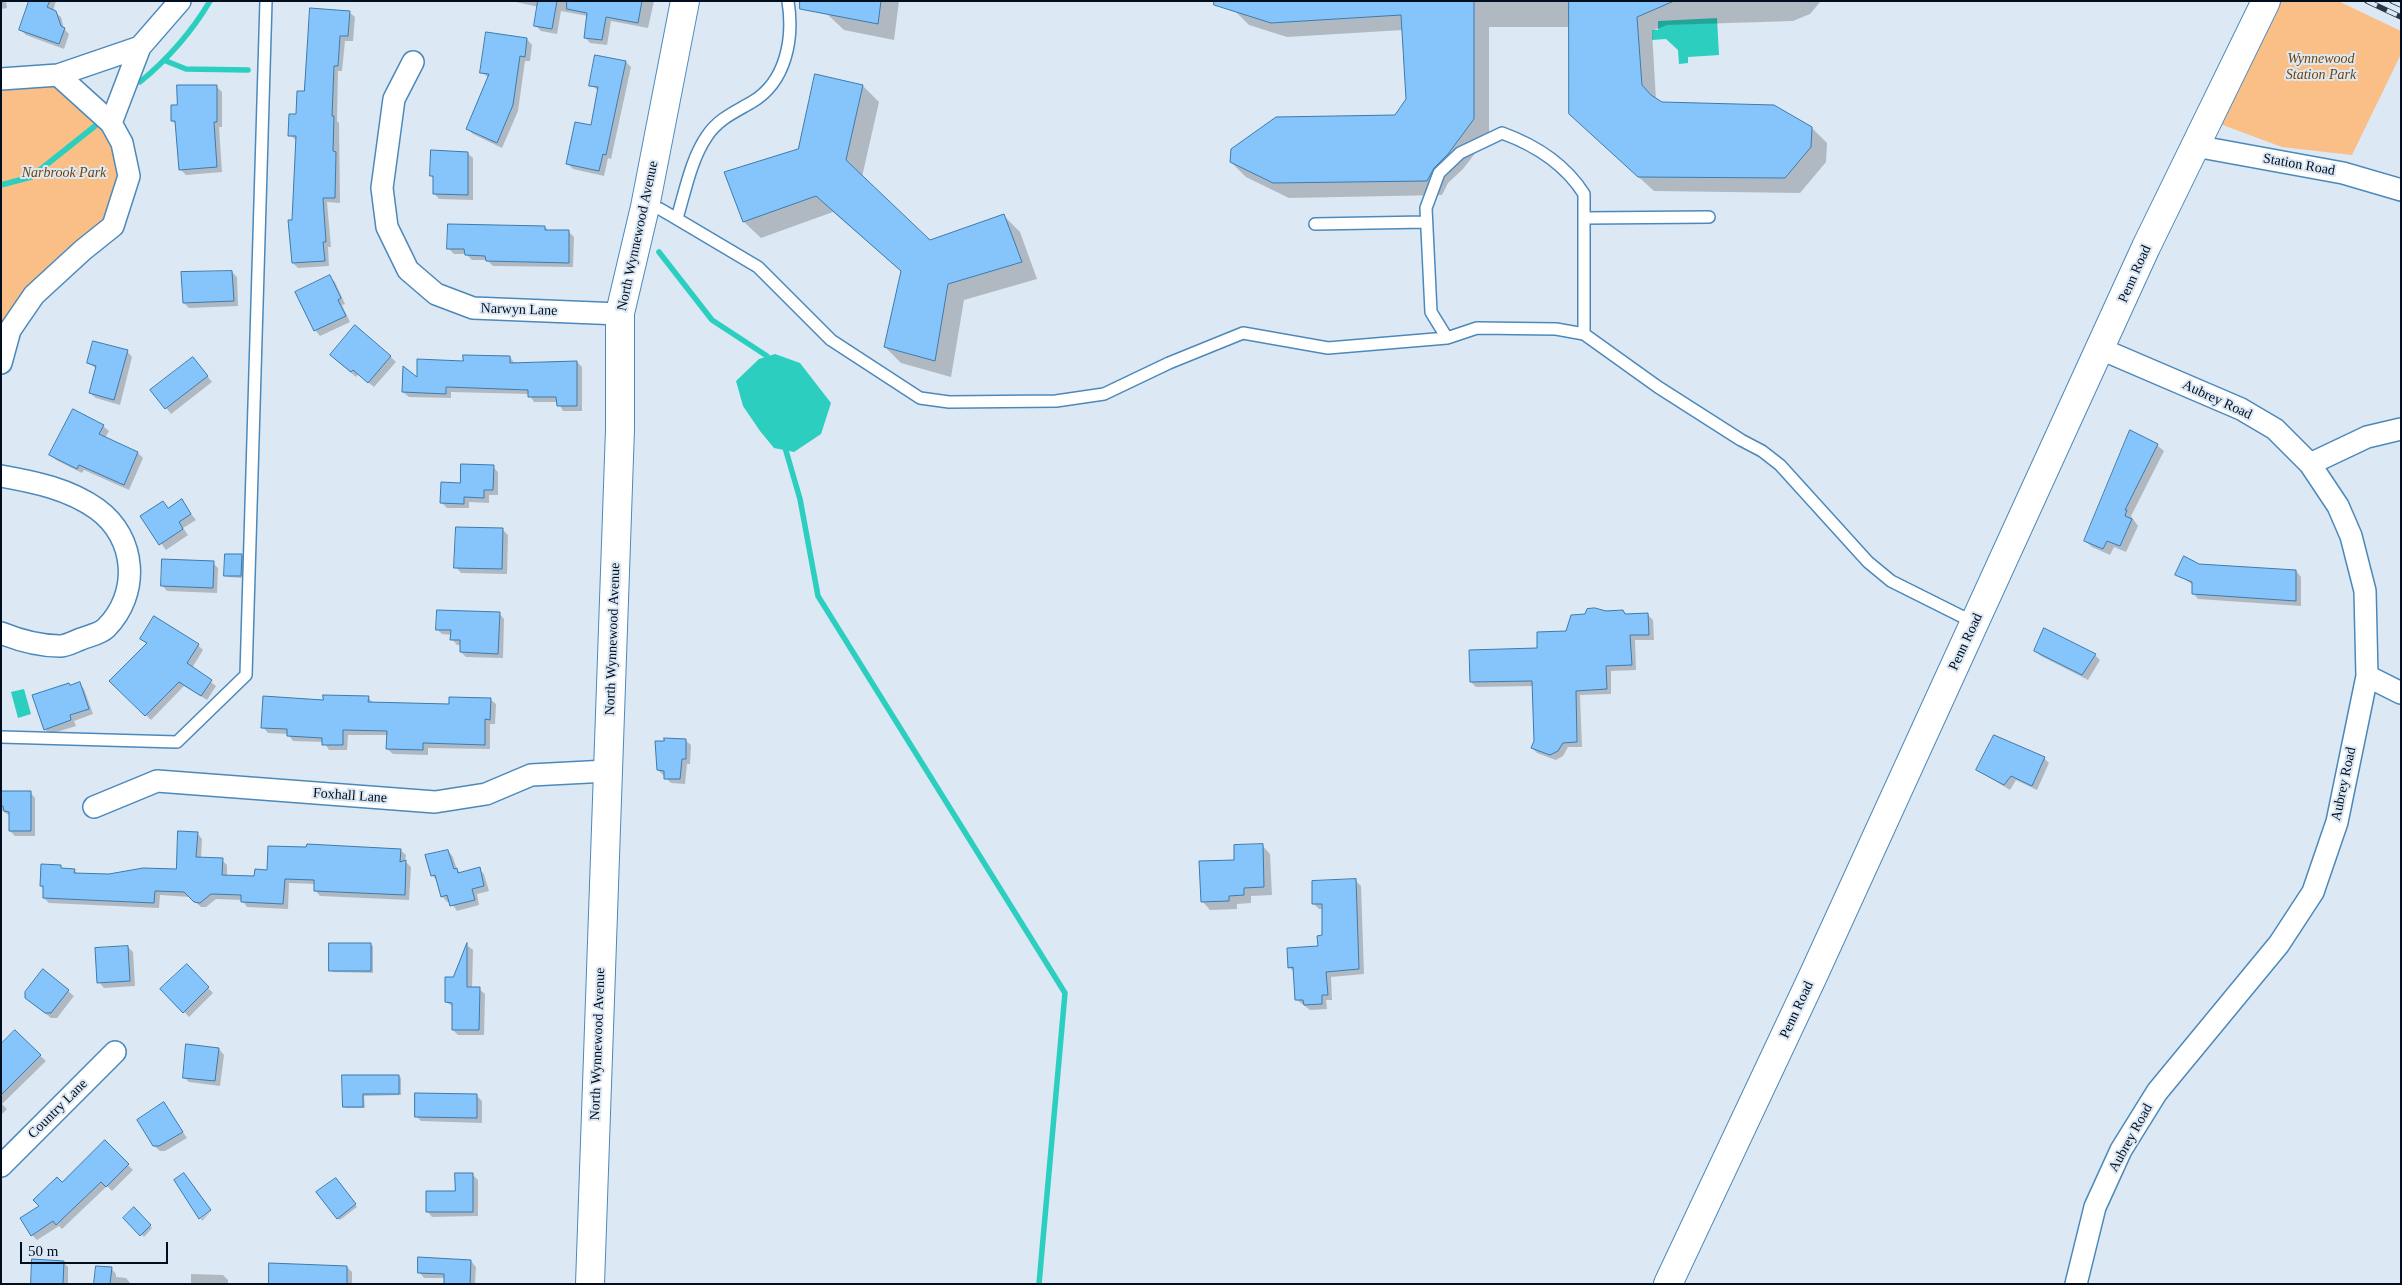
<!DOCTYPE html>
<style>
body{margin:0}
#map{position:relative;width:2402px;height:1285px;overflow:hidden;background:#dce8f3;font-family:"Times New Roman",serif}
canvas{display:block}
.frame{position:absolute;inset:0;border:2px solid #000e20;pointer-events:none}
.scale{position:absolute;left:20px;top:1242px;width:148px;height:22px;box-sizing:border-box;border:2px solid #000e20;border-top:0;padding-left:6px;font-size:15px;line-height:18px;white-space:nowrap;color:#000e20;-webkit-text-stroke:4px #dce8f3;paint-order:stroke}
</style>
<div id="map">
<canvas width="2402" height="1285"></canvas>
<div class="frame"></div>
<div class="scale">50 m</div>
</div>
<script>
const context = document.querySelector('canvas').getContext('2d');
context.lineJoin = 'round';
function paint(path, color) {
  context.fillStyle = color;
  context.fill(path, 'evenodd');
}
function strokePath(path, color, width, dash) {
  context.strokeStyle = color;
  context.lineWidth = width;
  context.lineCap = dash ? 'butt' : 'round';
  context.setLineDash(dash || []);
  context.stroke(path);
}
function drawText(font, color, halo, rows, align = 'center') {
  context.font = font + ' "Times New Roman",serif';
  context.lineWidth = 4;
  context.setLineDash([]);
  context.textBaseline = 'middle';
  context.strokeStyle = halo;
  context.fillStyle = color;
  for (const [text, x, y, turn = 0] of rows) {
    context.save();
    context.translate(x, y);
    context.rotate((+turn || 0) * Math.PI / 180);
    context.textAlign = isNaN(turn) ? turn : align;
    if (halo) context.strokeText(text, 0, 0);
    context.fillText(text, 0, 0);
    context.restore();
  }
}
const green = new Path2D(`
 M2280 1H2338L2401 31V54L2352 155 2282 147 2220 124Z
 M58 75 122 143 113 226 34 295 1 363V79Z`);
const water = new Path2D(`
 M1717 18 1719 55 1688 57V63L1679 64 1678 50 1666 39 1652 40V30H1658V21Z
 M775 354 800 363 831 403 821 434 794 452 774 448 760 431 743 406 736 381 759 359Z
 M24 689 31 714 18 718 11 692Z`);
const shadow = new Path2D(`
 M1 1H6L7 8 1 9Z
 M31 1H56L53 11 61 17 64 29 69 34 64 49 26 35 21 30Z
 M511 1H654L648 28 611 21 607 45 590 43 585 37 588 16 561 11 557 34 541 31 536 26 539 7Z
 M830 1H899L894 40 844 30 827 14Z
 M1232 1H1821L1810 14 1793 21 1667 25 1652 31 1656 100 1662 103 1812 128 1827 143 1826 162 1800 193 1654 191 1586 129 1570 27H1489V135L1463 169 1448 183 1442 195 1289 198 1246 177 1231 162 1396 116 1407 99 1403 30 1287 37 1249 25 1234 10Z
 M349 12 355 17 353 41H345L342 71H338L337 121 339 123 340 203 327 202 331 247H328L329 266 298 268 293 263 297 141 290 135 305 93Z
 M527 39 532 45 530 61H525L518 111 502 148 473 134 468 129 489 78 481 72Z
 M626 62 631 67 611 159 608 158 604 176 573 169 568 164 592 127 599 91 591 85Z
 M863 86 879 102 862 177 929 242 1004 216 1020 232 1037 279 964 300 951 377 901 363 885 347 902 272 833 212 761 238 744 222 725 173 799 150Z
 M217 87 222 92V127H219L222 172 186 175 180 169 177 125 172 121 178 106Z
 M467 153 473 158V200L439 199 434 193 435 179 431 176Z
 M545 227 549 231 569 232 574 237 573 267 493 266 487 260H472L466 254H454L448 248Z
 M232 272 237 277 238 306 189 308 184 303Z
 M330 277 335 282 345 304 342 305 350 322 320 336 315 330Z
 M127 351 132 357 120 405 96 398 90 393 97 369 88 363Z
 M390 356 396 362 374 387 358 374 356 377 337 361Z
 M510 357 515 364 577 362 582 367V411H563L558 402H534L529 394 451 392V398L409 397 403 392 418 379 464 362Z
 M198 364 212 382 171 414 152 390Z
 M103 426 109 431 105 438 138 453 143 458 129 490 84 470 82 473 56 460 51 454Z
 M2157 445 2164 451 2131 516 2138 526 2126 552 2114 547 2110 555 2092 547 2085 541Z
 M493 467 498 472V495H489V503L469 502V508H447L441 502 462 484Z
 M181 501 196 520 183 528 188 535 166 550 141 516 162 502 169 509Z
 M503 530 508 535 507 574 461 573 456 567Z
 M242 555 244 557 243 578 228 577 226 575Z
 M213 563 218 568 217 593 167 591 162 585Z
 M2296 571 2301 577V606L2198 599 2193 593V585L2177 574Z
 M1588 610 1623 611 1627 615H1648L1653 620 1654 640H1635L1636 670 1611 671V694L1580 695 1582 747H1568L1563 756 1556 760 1537 753 1532 748 1535 742 1533 686 1476 687 1471 682 1539 650 1567 633 1585 615Z
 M499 613 504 619 503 658 466 657 461 652V645H457L452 639V635L442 634 437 629Z
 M141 638 198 645 203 650 192 668 216 686 207 700 184 686 151 720 111 681 147 644Z
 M2035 651 2095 655 2100 660 2088 680 2041 656Z
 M79 683 84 689 93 714 74 721 76 726 50 734 45 729 71 686Z
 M368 697 373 703 450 705 490 699 496 704 495 724H490V749L428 748V755L393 754 387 749 388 735H348L347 750H329L324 742 293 741 288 734 268 733 263 727 324 701Z
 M685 740 691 745 690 764H687L685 784 671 783 658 770Z
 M2044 758 2049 763 2037 790 2016 780 2010 790 1977 770Z
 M1 792H30L35 798V836H15L10 831V816L1 810Z
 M197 833 202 839 201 858 222 860 227 865V876L255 878 268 871 400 850 406 855 405 861 411 867 409 900 320 896 315 890V884L289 883 288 909 247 907 242 900 216 899 206 907H201L190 897 160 895 159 908 49 903 44 898V889L41 886 60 866 64 870H74L78 874 109 875 178 871Z
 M1262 845 1270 854 1272 895 1251 896V903L1237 904V909L1210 910 1202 901 1236 861Z
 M448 851 453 857 457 870 461 873 479 869 484 874 489 891 477 894 479 905 457 911 450 901 447 902 442 896 437 881 432 875Z
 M1356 881 1361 886 1364 974 1331 977 1332 1000H1326L1327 1009 1310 1010 1297 1000 1295 973 1289 967 1319 947 1323 937 1324 909H1319L1314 904Z
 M370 944 373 946V973L333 972 331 970Z
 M468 946 473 950 472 989H479L485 994 484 1035H458L453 1030 454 1007 446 1002Z
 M128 947 133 952 135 986 104 988 99 982Z
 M187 966 213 993 189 1017 162 989Z
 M43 971 74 996 57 1018H51L32 1003Z
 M15 1032 46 1061 2 1104 7 1109 1 1115V1047Z
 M219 1049 224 1055 220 1086 189 1082 184 1077Z
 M344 1076H398L401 1078V1095L364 1096 365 1108H346L344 1106Z
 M477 1096 482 1101V1123L421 1121 416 1116Z
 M164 1104 187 1138 165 1151H160L154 1146Z
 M105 1142 133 1170 112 1191 107 1186 62 1229 59 1226 37 1240 32 1235 41 1207Z
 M472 1174 478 1180V1216L432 1217 427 1211 456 1192Z
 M338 1182 357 1207 340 1220 337 1218Z
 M134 1209 152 1228 144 1237 125 1218Z
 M211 1211 202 1221 201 1219Z
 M471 1261 476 1267 475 1284H445V1278H424L419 1272Z
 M63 1262 68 1267V1284H33Z
 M347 1267 352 1272V1284H271Z
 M111 1268 116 1274V1277L126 1278 131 1284H95Z
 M191 1274 223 1275 228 1280V1284H191Z`);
const stream = new Path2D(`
 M166 61 186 69 248 70
 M140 82C169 58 191 33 210 1
 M1 185 31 177 95 126
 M659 252 712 320 767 356 768 364
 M784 444 800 499 818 596 1065 993 1039 1284`);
const building = new Path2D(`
 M29 1H50L47 7 56 11 61 26 65 28 59 44 19 30Z
 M538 1H557L552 29 534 26Z
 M567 1H642L638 23 606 17 602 40 584 38 587 13 567 9Z
 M800 1H881L878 24 800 9Z
 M1214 1H1474V119L1448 154 1434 168 1427 181 1273 183 1230 162 1231 149 1276 117 1395 115 1406 99 1401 15 1271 23 1214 5Z
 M1569 1H1674L1637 17 1642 85 1651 95 1662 102 1774 105 1812 127 1811 147 1785 178 1638 177 1569 114Z
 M310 8 350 11 348 36H340L338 66H334L332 116H334L333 151 336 152 335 198H323L326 242H323L325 261 292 263 288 220H292L296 136H288L289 114H296L297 91H304Z
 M486 32 527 38 525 57 520 56 513 105 497 143 466 129 489 74 480 73Z
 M595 55 626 61 606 155 603 154 599 171 566 164 575 122 591 125 598 87 589 86Z
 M815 74 863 85 846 160 930 240 1004 214 1022 262 948 284 935 361 884 347 901 271 816 196 743 222 724 172 798 149Z
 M177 85H217V122H214L217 167 179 170 175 121H171V105H177Z
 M431 150 468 152V195L433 194V176H430Z
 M448 224 545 226V230H569V263L486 261 485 256 465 255 464 249H447Z
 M232 271 234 301 183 303 181 272Z
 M330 275 341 298 338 300 346 316 314 331 295 292Z
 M355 325 391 356 368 383 353 370 351 372 330 355Z
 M93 341 128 350 114 400 89 393 96 366 87 363Z
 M463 355 510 356V363L577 361V406H557L556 397H528V390L446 387V394L402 392 403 366 417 377V359L463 361Z
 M193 357 208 376 165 409 150 390Z
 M73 409 104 425 99 434 138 452 124 485 79 465 77 469 49 455Z
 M2130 430 2158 444 2125 510H2127L2125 516 2132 519 2120 546 2107 541 2103 549 2084 541Z
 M461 464 494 465 493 490H484V498L464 497V504L440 503 441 482 460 483Z
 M182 499 191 514 179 522 183 529 159 545 140 516 163 501 168 508Z
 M456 527 503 528 502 569 454 568Z
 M225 554H242L241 576H224Z
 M2184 556 2199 564 2296 570V601L2192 594V582L2175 575Z
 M162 559 214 561 213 588 161 586Z
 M1595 608 1606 611 1623 610 1625 614 1648 613 1649 635H1630L1632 665 1606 666 1607 689 1576 691 1577 742 1563 743 1558 751 1550 755 1531 748 1534 741 1532 681 1470 682 1469 650 1537 648V632L1566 631 1571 615 1585 614 1587 609Z
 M437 610 500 612 498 654 460 652V640H450L451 630H436Z
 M154 616 199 644 187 663 212 680 201 696 179 682 145 716 109 681 147 643 140 639Z
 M2044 628 2096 654 2082 675 2034 651Z
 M80 682 89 709 70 715 71 720 44 730 32 695 69 683 70 685Z
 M323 695 369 696 368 702 449 704V697L491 698 490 720 485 719V745L423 743V750L386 749 387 731 343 730V745H322V738L287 736V729L261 728 263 696 323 700Z
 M1994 735 2045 757 2032 786 2011 776 2004 785 1976 770Z
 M664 738 686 739V759H682L680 779H664V771L657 770 655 741H664Z
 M1 791H31V831H9V812L4 811 3 806H1Z
 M178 831 198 832 196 857 223 858 222 875 254 876 255 869 267 870 268 846 306 847 307 844 401 849 400 862 406 860 405 895 314 891V880L285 879 283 904 241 902V895L211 894 200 903 194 902 184 892 155 891 154 903 43 898V886H40L41 864 61 865V868L75 869 74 873 109 874 143 868 176 869Z
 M1263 844 1264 887 1244 888V895L1229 896V901L1201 902 1199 861 1234 860V845Z
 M448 850 454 869 457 868 458 873 480 867 484 886 472 889 475 900 450 906 447 895 441 897 435 875 431 876 425 855Z
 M1356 879 1359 969 1326 972 1328 995H1322V1004L1304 1005 1303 1000H1295L1293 967 1288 968 1287 948 1318 946 1317 936 1322 935V904H1312V881Z
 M329 943H371V971H329Z
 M467 943V987H480L479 1030H452V1003L445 1002V977H453Z
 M128 946 130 981 97 983 95 948Z
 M187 964 209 987 183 1013 160 989Z
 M43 969 69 990 51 1013H45L25 998V992Z
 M15 1030 41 1055 1 1095V1044Z
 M186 1044 219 1048 215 1081 183 1078Z
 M342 1075H399V1094H363V1107H343Z
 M415 1093 477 1094V1118L415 1117Z
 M164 1102 183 1132 159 1146H153L137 1120Z
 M105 1140 129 1164 106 1187 101 1182 56 1225 53 1221 31 1236 20 1218 39 1206 33 1200 57 1177 62 1182Z
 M184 1173 211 1210 199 1219 174 1180Z
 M455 1173H473V1212H426V1191H455Z
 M336 1178 356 1204 337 1219 316 1192Z
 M134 1207 151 1225 140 1236 123 1218Z
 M418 1257 471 1260 470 1284H444V1274L418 1273Z
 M32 1259 64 1261 63 1284H31Z
 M269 1263 347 1266V1284H269Z
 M96 1266 112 1267 110 1284H94Z`);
const service = new Path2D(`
 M645 207 660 209 672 216 758 267 831 340 920 398 949 402 1056 401 1104 394 1169 363 1243 333 1328 348 1447 338
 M677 218C685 192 691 159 707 136 718 119 735 112 752 102 786 82 794 39 788 1
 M1584 218 1709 217
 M1315 224 1426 222
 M1584 334V194C1565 164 1535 145 1502 133L1460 153 1439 173 1426 208 1431 312 1447 338 1477 328 1556 329 1584 334 1658 387 1741 440 1762 451 1780 465 1868 562 1891 581 1975 623
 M1 737 177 742 246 675 266 1`);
const minor = new Path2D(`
 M413 62 394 99 382 188 387 227 408 270 436 294 473 308 620 314
 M1 79 58 75 140 47
 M111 123 140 47 180 1
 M2195 146 2343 173 2401 190
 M1 363 10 330 34 295 83 250 113 226 129 176 122 143 111 123 58 75
 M2310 464 2367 437 2401 429
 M1 476C35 482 69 489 97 509 137 538 140 594 106 628 100 634 88 636 81 639 75 641 67 646 60 646 39 646 21 641 1 633
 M2367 676 2401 693
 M94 807 157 781 435 802 486 794 531 775 607 771
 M1 1166 115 1052
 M2076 1284 2095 1207 2121 1150 2157 1092 2279 944 2313 892 2337 822 2367 676 2365 591 2351 536 2338 506 2310 464 2275 429 2241 409 2101 349`);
const tertiary = new Path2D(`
 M590 1284 620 429V313L645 207 685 1
 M1668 1284 1813 976 2146 247 2266 1`);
const rail = new Path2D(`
 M2367 1 2401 17
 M2392 1 2401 5`);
const parkNames = [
 ["Wynnewood",2321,59],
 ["Station Park",2321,75],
 ["Narbrook Park",64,173]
];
const streetNames = [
 ["Station Road",2299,165,10],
 ["North Wynnewood Avenue",638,236,-78],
 ["Penn Road",2135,274,-66],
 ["Narwyn Lane",519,310,2],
 ["Aubrey Road",2217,400,25],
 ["North Wynnewood Avenue",613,639,-88],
 ["Penn Road",1966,642,-65],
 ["Aubrey Road",2344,784,-78],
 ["Foxhall Lane",350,796,4],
 ["Penn Road",1797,1010,-65],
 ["North Wynnewood Avenue",598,1044,-88],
 ["Country Lane",58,1109,-45],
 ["Aubrey Road",2131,1138,-61]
];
paint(green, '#f9bf86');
paint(water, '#2ccebf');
paint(shadow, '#0003');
strokePath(stream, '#2ccebf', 5.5);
paint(building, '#85c5fc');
strokePath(building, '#3d7aab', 1);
strokePath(service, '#4c89bb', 14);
strokePath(minor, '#4c89bb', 24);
strokePath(tertiary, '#4c89bb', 30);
strokePath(service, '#fff', 11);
strokePath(minor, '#fff', 21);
strokePath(tertiary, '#fff', 28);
strokePath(rail, '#293647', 5.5);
strokePath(rail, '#dce8f3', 4, [11]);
drawText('italic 14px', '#744406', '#dce8f3', parkNames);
drawText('14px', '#000e20', '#dce8f3', streetNames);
</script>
